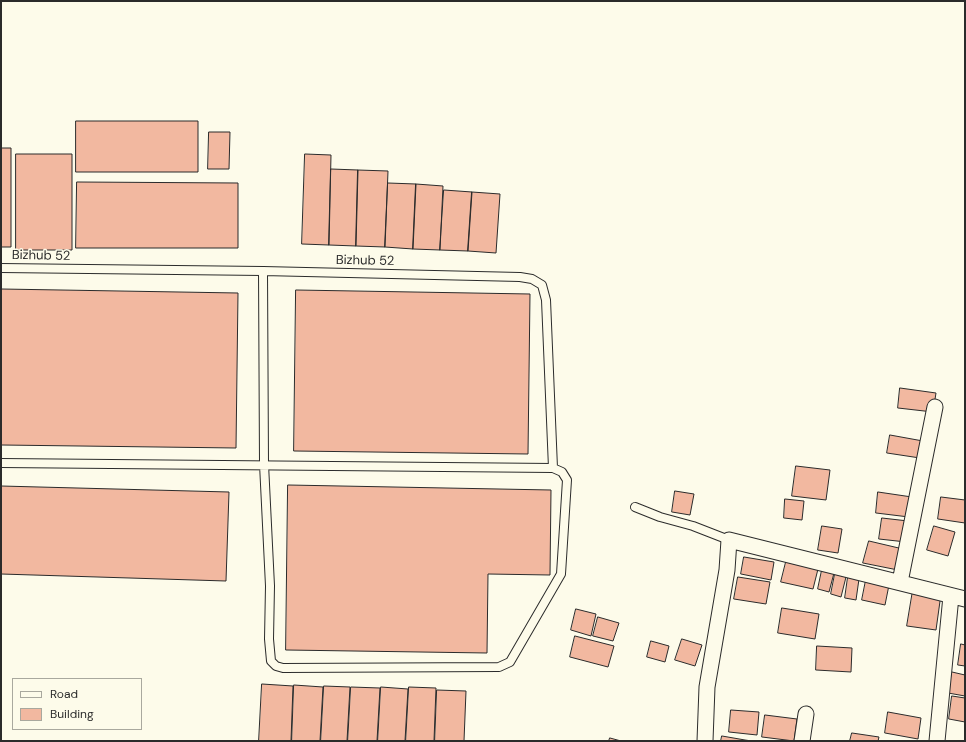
<!DOCTYPE html>
<style>
body{margin:0}
#map{position:relative;width:966px;height:742px;overflow:hidden;background:#fdfbea;font-family:"DM Sans",sans-serif}
canvas{display:block}
.frame{position:absolute;inset:0;border:2px solid #2b2b2b;pointer-events:none}
.legend{position:absolute;left:12px;top:678px;width:130px;height:52px;box-sizing:border-box;background:#fdfbea;border:1px solid #a9a89e;margin:0;padding:5px 7px;list-style:none;font-size:12px;color:#2b2b2b}
.legend li{display:flex;align-items:center;gap:8px;height:20px}
.legend b{width:20px;border:1px solid #a9a89e}
</style>
<div id="map">
<canvas width="966" height="742"></canvas>
<div class="frame"></div>
<ul class="legend">
<li><b style="height:5px;background:#fdfbea"></b>Road</li>
<li><b style="height:11px;background:#f2b8a0"></b>Building</li>
</ul>
</div>
<script>
const context = document.querySelector('canvas').getContext('2d');
context.lineJoin = 'round';
function paint(path, color) {
  context.fillStyle = color;
  context.fill(path, 'evenodd');
}
function strokePath(path, color, width, dash) {
  context.strokeStyle = color;
  context.lineWidth = width;
  context.lineCap = dash ? 'butt' : 'round';
  context.setLineDash(dash || []);
  context.stroke(path);
}
function drawText(font, color, halo, rows, align = 'center') {
  context.font = font + ' "DM Sans",sans-serif';
  context.lineWidth = 3;
  context.setLineDash([]);
  context.textBaseline = 'middle';
  context.strokeStyle = halo;
  context.fillStyle = color;
  for (const [text, x, y, turn = 0] of rows) {
    context.save();
    context.translate(x, y);
    context.rotate((+turn || 0) * Math.PI / 180);
    context.textAlign = isNaN(turn) ? turn : align;
    if (halo) context.strokeText(text, 0, 0);
    context.fillText(text, 0, 0);
    context.restore();
  }
}
const building = new Path2D(`
 M76 121H198V172H76Z
 M209 132H230L229 169H208Z
 M1 148H11V247H1Z
 M16 154H72V250H16Z
 M305 154 331 155 329 245 302 244Z
 M331 169 358 170 356 246 329 245Z
 M358 170 388 171 385 247 356 246Z
 M77 182 238 183V248H76Z
 M388 183 416 184 413 249 385 247Z
 M416 184 443 186 440 250 413 249Z
 M444 190 472 192 468 251 440 250Z
 M472 192 500 194 496 253 468 251Z
 M1 289 238 293 236 448 1 445Z
 M296 290 530 294 528 454 294 451Z
 M900 388 936 393 933 412 898 408Z
 M890 435 923 441 920 458 887 453Z
 M796 466 830 470 826 500 792 496Z
 M288 485 551 490 550 575 488 574 487 653 286 650Z
 M1 486 229 492 226 581 1 574Z
 M675 491 694 494 690 515 672 512Z
 M878 492 912 497 909 517 876 513Z
 M941 497 965 500V523L938 519Z
 M785 499 804 501 802 520 784 518Z
 M882 518 908 521 906 542 879 539Z
 M822 526 842 529 838 553 818 550Z
 M934 526 955 532 948 556 927 550Z
 M869 541 903 549 898 570 863 563Z
 M744 557 774 562 771 580 741 574Z
 M786 562 818 569 813 589 781 582Z
 M822 570 834 573 829 592 818 589Z
 M835 574 846 577 841 597 831 594Z
 M738 577 770 582 766 604 734 599Z
 M848 577 859 579 856 600 845 598Z
 M866 580 889 585 885 605 862 600Z
 M913 590 941 594 936 630 907 626Z
 M782 608 819 614 815 639 778 633Z
 M576 609 596 614 591 636 571 630Z
 M598 617 619 623 613 641 593 636Z
 M575 636 614 646 608 667 570 657Z
 M682 639 702 645 695 666 675 660Z
 M651 641 669 646 665 662 647 657Z
 M961 644 965 645V666L958 665Z
 M817 646 852 648 851 672 816 670Z
 M952 672 965 675V696L948 693Z
 M262 684 293 686 291 741H259Z
 M294 685 323 687 320 741H292Z
 M324 686 350 687 347 741H321Z
 M351 687 380 688 377 741H348Z
 M381 687 408 689 405 741H378Z
 M409 687 436 688 434 741H406Z
 M437 690 466 691 464 741H435Z
 M952 696 965 698V722L949 719Z
 M731 710 759 712 757 735 729 732Z
 M888 712 921 718 918 739 885 733Z
 M765 715 797 719 794 741 762 737Z
 M852 733 879 737 878 741H850Z
 M722 736 745 740 752 741H721Z
 M610 738 621 741H609Z`);
const service = new Path2D(`
 M1 268 263 271 520 277 532 279 542 285 546 300 553 468
 M1 463 553 468 562 472 567 480 561 574 510 662 499 667 283 668 276 666 271 661 269 639 270 586 264 464 263 271
 M635 507 660 517 693 526 729 540`);
const minor = new Path2D(`
 M900 582 935 407
 M705 741 707 687 727 570 729 540 965 599
 M802 741 806 714
 M937 741 951 596`);
const streetNames = [
 ["Bizhub 52",41,256,1],
 ["Bizhub 52",365,261,1]
];
paint(building, '#f2b8a0');
strokePath(building, '#2b2b2b', 1);
strokePath(service, '#2b2b2b', 10);
strokePath(minor, '#2b2b2b', 17);
strokePath(service, '#fdfbea', 8);
strokePath(minor, '#fdfbea', 15);
drawText('13px', '#2b2b2b', '#fdfbea', streetNames);
</script>
